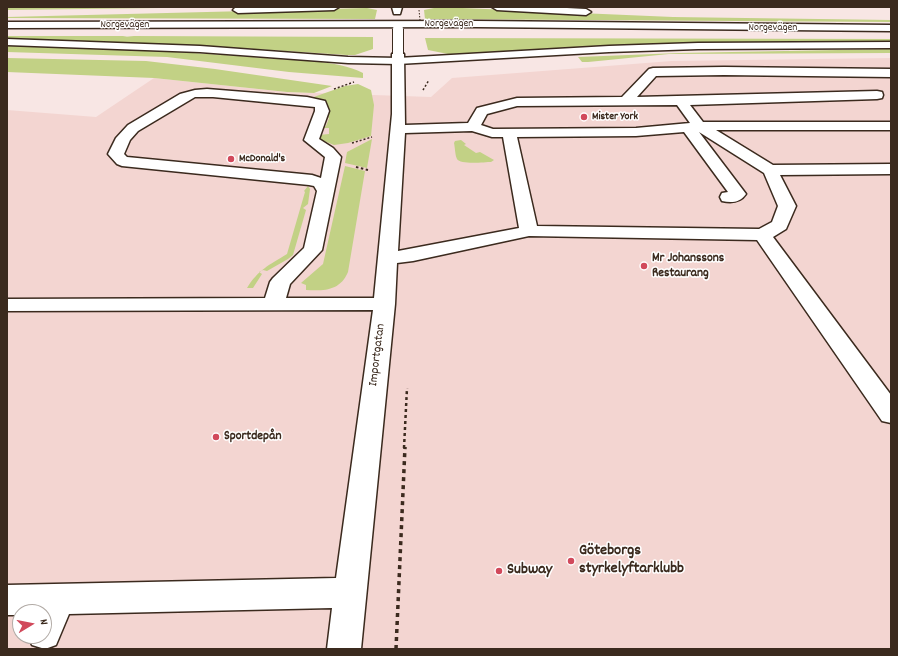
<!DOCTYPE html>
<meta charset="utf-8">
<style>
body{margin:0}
#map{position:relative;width:898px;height:656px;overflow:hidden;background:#f8e6e4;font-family:Dekko,sans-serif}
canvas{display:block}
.frame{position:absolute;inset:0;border:8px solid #3b2a1e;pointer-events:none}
.north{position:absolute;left:12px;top:604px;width:40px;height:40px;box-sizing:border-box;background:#fff;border:1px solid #b1aaa5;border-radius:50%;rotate:80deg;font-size:11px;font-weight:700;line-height:16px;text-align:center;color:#3b2a1e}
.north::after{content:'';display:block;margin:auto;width:14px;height:18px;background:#d1495b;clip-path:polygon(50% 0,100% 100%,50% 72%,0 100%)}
</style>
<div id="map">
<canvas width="898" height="656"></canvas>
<div class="frame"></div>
<div class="north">N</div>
</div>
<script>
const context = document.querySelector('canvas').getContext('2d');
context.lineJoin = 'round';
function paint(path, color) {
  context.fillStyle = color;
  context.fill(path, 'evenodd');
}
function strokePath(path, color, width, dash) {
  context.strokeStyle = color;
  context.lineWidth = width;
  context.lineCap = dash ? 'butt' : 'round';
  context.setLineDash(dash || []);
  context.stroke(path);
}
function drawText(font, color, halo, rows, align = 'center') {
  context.font = font + ' Dekko,sans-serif';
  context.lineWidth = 3;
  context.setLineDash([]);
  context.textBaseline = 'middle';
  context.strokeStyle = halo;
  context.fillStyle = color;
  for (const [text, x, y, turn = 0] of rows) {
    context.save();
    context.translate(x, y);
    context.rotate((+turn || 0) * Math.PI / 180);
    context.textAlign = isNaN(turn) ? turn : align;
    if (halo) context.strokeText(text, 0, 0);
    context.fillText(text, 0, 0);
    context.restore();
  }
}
const built = new Path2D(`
 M891 58V649H7V110L96 117 154 78 287 92 431 97 452 78 672 61ZM20 612H44V636H20Z`);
const green = new Path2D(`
 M7 7H239L7 10Z
 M439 7 673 17 891 20V22L425 19 424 10Z
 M367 8 377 10 375 19 7 18V17Z
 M7 36H127L123 37 134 36 373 37V49L355 55H347L208 46 7 38Z
 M425 38 891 39V41L628 45 453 55 428 50Z
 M7 45C93 48 179 51 265 58 295 61 336 59 363 73V78L289 72 167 57 7 52Z
 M891 49V53L669 54 588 62H582L578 57 679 53Z
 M7 58 146 61 215 69 332 86 314 93 287 92 154 78 7 72Z
 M358 84 371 90 374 105 371 136 348 143 334 145 319 139V135L329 134V128H322L326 126 329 118 326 117 328 106 326 103 308 99 345 86Z
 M372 139 367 168 345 163 347 152Z
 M461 140 466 144 464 145 476 153 480 152 494 160 491 162C485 162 460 165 457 159 455 155 455 147 454 143L455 141Z
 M345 166 365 171 348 272C340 291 324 291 306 290V285L301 283 323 264Z
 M308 186 310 189 308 204 303 208 306 210 293 255 288 259 267 271 263 270 259 272 262 274 253 288H247C258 270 269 265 287 254L305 192 304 191Z`);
const pathFar3 = new Path2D(`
 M334 89 354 82
 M423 90 429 80
 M352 143 372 137`);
const pathFar2 = new Path2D(`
 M356 167 368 170`);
const pathFar1 = new Path2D(`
 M404 448 407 388`);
const path = new Path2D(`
 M396 649 405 447`);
const minor = new Path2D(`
 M392 7H402L400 14H394Z
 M398 51 402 52 404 54 405 125 468 123 477 108 517 98 622 97 649 69 653 68 724 67 891 69V77L724 75 656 76 637 97 877 91 882 92 883 95 882 98 877 99 690 105 703 122H891V130H716L773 165 891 164V174L780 175 796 206 786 229 773 237 891 395V423L882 421 757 240 529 236 413 261 397 263 395 304 361 649H327L332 608 69 614 56 645 45 649 32 645 28 636H44V612H20V615H7V585L336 578 373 310 7 311V299L265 298 270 282 273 278 304 248 317 191 314 186 309 185 122 166 117 164 108 154 116 138 128 125 180 94 195 90 207 89 307 97 325 101 329 111 319 139 333 148 341 157 322 250 290 284 286 298H374L392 114V54L394 52ZM195 97H213L315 107V111L304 140 325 157 321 178 312 175 127 157 124 154 130 140 138 131ZM677 105 690 123 636 128 493 129 481 125 487 114 517 106ZM472 131 492 137H503L519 228 398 251 405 133ZM684 132 728 192 722 193 720 197 722 201C731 203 740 203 746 194L699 132 764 173 778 206 772 222 759 229 537 226 517 137 636 136Z`);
const highway = new Path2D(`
 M242 7H339L334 10 238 13 233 10 235 8Z
 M492 7H548L586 9 591 12 586 15 497 10Z
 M476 21 891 25V31L476 27 7 28V22Z
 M7 39 200 46 348 57 398 58 609 46 698 43 891 42V48L698 49 609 52 398 64 348 63 200 52 7 45Z`);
const pathBridge = new Path2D(`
 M419 10 420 20`);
const minorBridge = new Path2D(`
 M398 29V54`);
const markers = [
 [584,117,4,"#d1495b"],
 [231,159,4,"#d1495b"],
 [644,266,4,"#d1495b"],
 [216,437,4,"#d1495b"],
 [571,561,4,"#d1495b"],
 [499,571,4,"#d1495b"]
];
const farStreetnames = [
 ["Norgevägen",449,24],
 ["Norgevägen",125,25],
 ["Norgevägen",773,28]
];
const farPoinames = [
 ["Mister York",592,117],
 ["McDonald's",239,159]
];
const poiNames = [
 ["Mr Johanssons",652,259],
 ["Restaurang",652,274],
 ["Sportdepån",224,437]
];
const streetNames = [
 ["Importgatan",378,355,-83]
];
const nearPoinames = [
 ["Göteborgs",579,552],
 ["styrkelyftarklubb",579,570],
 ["Subway",507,571]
];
paint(built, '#f3d5d1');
paint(green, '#c2d185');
strokePath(minor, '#3b2a1e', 3);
strokePath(highway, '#3b2a1e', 3);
strokePath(pathFar3, '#3b2a1e', 1.5, [2, 2]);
strokePath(pathFar2, '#3b2a1e', 2, [2.5, 2.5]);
strokePath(pathFar1, '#3b2a1e', 2.5, [3, 3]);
strokePath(path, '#3b2a1e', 3.5, [4, 4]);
paint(minor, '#fff');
paint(highway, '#fff');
strokePath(minorBridge, '#3b2a1e', 12, []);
strokePath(pathBridge, '#3b2a1e', 1, [1.5, 1.5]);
strokePath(minorBridge, '#fff', 10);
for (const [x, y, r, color] of markers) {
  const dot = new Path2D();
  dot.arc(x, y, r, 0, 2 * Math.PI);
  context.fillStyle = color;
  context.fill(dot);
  strokePath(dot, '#fff', 1.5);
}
drawText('11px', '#3b2a1e', '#fff', farStreetnames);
drawText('bold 11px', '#3b2a1e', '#fff', farPoinames, 'left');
drawText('bold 13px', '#3b2a1e', '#fff', poiNames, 'left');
drawText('13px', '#3b2a1e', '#fff', streetNames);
drawText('bold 16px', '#3b2a1e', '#fff', nearPoinames, 'left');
</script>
